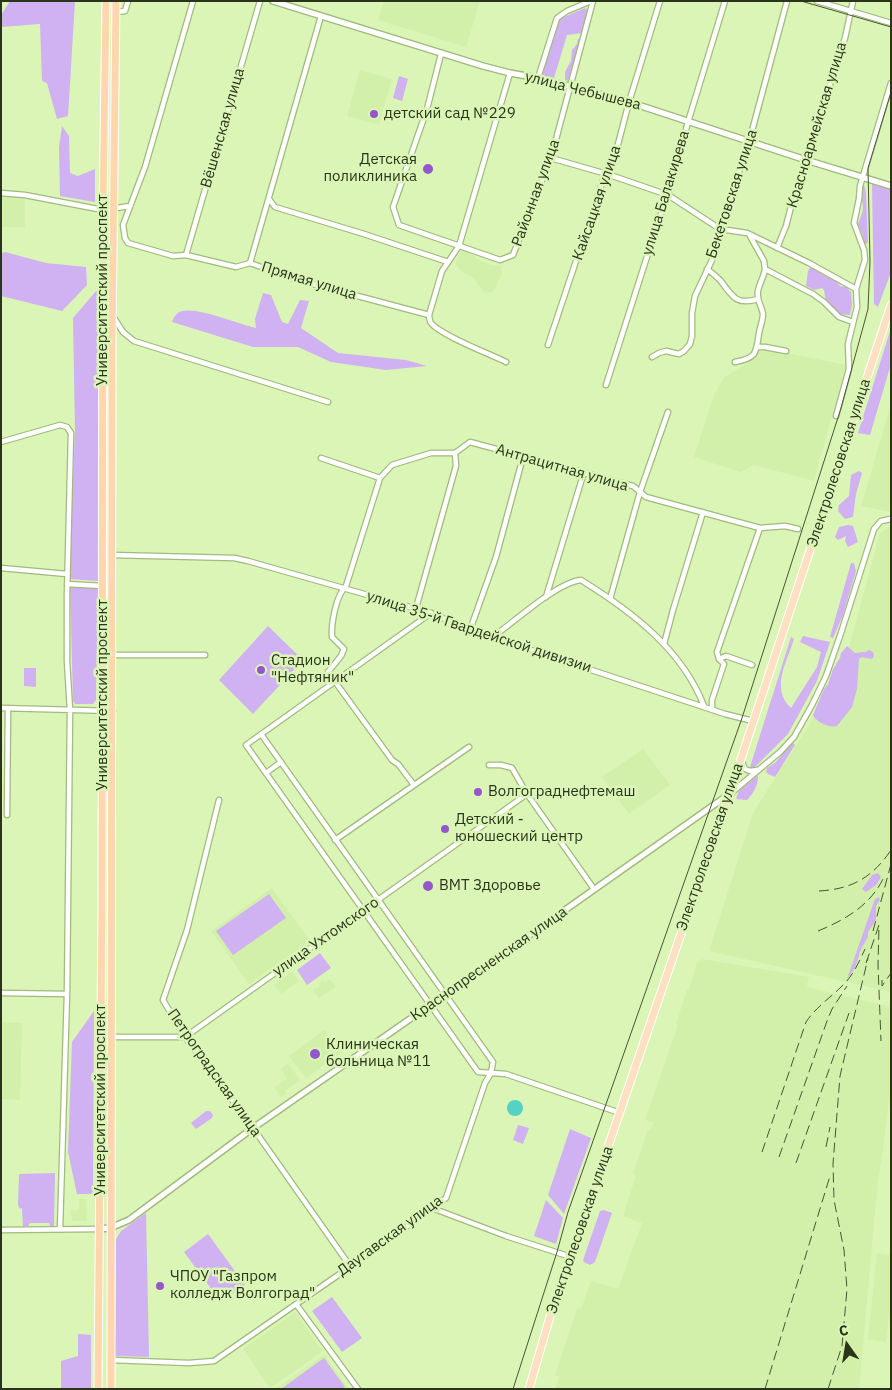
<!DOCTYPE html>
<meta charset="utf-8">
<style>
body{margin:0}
#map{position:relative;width:892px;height:1390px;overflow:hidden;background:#dbf5b7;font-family:"IBM Plex Sans",sans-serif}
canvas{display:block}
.frame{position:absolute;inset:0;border:2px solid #2a341b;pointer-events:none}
.north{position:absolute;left:822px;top:1320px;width:50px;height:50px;-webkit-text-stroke:4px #dbf5b7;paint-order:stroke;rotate:347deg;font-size:14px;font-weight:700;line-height:20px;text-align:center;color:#2a341b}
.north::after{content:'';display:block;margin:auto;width:18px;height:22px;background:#2a341b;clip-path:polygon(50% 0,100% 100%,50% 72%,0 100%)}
</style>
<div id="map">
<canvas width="892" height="1390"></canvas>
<div class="frame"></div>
<div class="north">С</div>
</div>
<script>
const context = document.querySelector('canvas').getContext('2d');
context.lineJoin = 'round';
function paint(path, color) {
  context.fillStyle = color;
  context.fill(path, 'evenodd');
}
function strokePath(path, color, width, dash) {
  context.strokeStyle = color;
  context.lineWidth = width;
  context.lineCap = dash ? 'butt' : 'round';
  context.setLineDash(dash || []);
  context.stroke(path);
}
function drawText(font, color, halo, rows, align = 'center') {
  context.font = font + ' "IBM Plex Sans",sans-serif';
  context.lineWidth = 5;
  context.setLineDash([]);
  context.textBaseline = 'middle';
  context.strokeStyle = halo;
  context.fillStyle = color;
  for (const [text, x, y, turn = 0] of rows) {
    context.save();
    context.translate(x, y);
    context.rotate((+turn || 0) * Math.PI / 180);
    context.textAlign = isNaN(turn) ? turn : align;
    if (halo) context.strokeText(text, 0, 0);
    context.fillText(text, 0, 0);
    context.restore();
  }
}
const built = new Path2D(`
 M384 1H480L466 47 378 20Z
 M360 70 392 79 379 125 347 116Z
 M1 196 25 197V227H1Z
 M462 250 471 254 479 260 491 265H500L502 273 493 292 485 293 473 278 465 274 458 267 455 262Z
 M762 348 846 365 814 481 754 465 741 472 694 457 714 395 725 377 754 359Z
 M891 404V512L861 506Z
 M891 526V992L709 951 753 813 842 673 880 533Z
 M643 749 670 785 629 814 602 777Z
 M272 888 310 941 249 984 211 931Z
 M702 959 809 977 807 987 891 1007V1089L877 1190 859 1389H555L559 1377 555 1375 577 1309 578 1308 581 1309 591 1281 618 1289 642 1223 623 1216 636 1175 633 1173 648 1130 650 1131 654 1123 645 1120 678 1025 676 1024 687 990H689L697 963Z
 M292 971 299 981 281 994 274 985Z
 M330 979 336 987 319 998 313 990 320 986 319 983 323 980 325 982Z
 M1 1022 22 1023 20 1100 1 1099Z
 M324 1030 341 1053 306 1078 289 1056Z
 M288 1063 300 1080 285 1091 286 1094 281 1097 274 1088 287 1079 280 1069Z
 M79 1199H86L87 1221H72L71 1210H79Z
 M891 1246V1304L886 1342 868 1339 877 1253 890 1255Z
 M295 1312 323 1351 270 1388 243 1349Z
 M324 1355 349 1389H275Z`);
const green = new Path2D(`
 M10 1H75L68 116 57 119 47 83 42 81 40 24 1 27V15Z
 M585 8 589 11 582 33 567 35 554 78H538L557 20Z
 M578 39H580L568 81 565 80V72L571 61 572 50 577 44Z
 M399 76 408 79 402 101 393 98Z
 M62 126 69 136 70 173 78 176 95 169V202L60 196 59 147Z
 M872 183 891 189V272L878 307 874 304Z
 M864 185 866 193 868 242 864 246 863 236 858 224 863 210 861 186Z
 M5 252 46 263 86 267 87 285 62 311 1 296V254Z
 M810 268H812L827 277 834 279 840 286 846 287 851 292 852 304 850 315 837 314 826 302 824 290 822 288 814 290 806 286 808 271Z
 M97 290 98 328V581L69 579 75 431 73 318Z
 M263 293 271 295 282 322 288 324 300 300 309 301 301 328 338 353 406 360 427 366 386 370 331 362 298 347H253L172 322C174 317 176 313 182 311 198 307 239 324 256 328L255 319Z
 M891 328V364L870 435 858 433Z
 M859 471 862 473 856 494 853 517 845 519 838 511 839 505 849 496 851 475Z
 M848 525 853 526 858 542 848 547 845 541 846 536 838 540 835 537 839 527Z
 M851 563H854L856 571 843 615 833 638 830 637Z
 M70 587 98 588 96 700 93 704H75L73 701Z
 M268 626 303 660 253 714 219 680Z
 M803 636 830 642 817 681 788 734 753 769 750 767 791 637 794 639C787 662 770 688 791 708L817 667 821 652 800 642Z
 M847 646 855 653 866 652 869 650 873 652 874 656 872 659 862 657 859 659 857 689 852 707 837 726C829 728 816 722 813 715L824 689 828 684 833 669 840 658 841 653Z
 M24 668H36V687L24 686Z
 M792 742 795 745 775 777 768 774 766 772 767 768 776 762Z
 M758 775C759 783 753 795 747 800L736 799 739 791Z
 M878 873 881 877 876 885 866 892 862 889 872 875Z
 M269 894 286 918 233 955 216 931Z
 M879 897 880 900 876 906V920L868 932V937L861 949 855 968 847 979 875 899Z
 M320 953 331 968 307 985 297 970Z
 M94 1011 93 1194H77L68 1152 72 1042Z
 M206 1111H210L213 1115 212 1118 196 1129 191 1123Z
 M518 1125 529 1128 523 1144 513 1140Z
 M570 1129 591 1138 564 1214 548 1195Z
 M55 1173 54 1226H50L49 1223H30L28 1226 23 1227 22 1208 20 1209 18 1205 19 1174Z
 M546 1200 563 1218 556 1244 534 1236Z
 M604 1210 612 1213 595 1262 590 1265 584 1262 583 1260 600 1211Z
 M146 1213 149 1357 115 1356 116 1239 121 1231Z
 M208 1234 245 1285 221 1302 184 1252Z
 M332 1297 362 1338 342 1352 312 1311Z
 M78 1334 91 1335V1389H61V1361L78 1356Z
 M324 1358 345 1387 342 1389H281Z`);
const water = new Path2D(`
 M507 1108a8 8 0 1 1 16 0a8 8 0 1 1-16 0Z`);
const minor = new Path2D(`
 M193 1 145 167 123 225 125 238 128 243 173 256 186 255 236 267 250 263 294 279 429 315
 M817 1 891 23
 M116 12 125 11 128 1
 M441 54 427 109 393 207 399 225 500 260 513 255 551 158 593 1
 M538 78 557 18 567 11 591 1
 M551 158 610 175 668 195 720 229 747 233 809 263 856 289 857 307 848 344 849 369 836 416
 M1 193 25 195 103 210 130 206
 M269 199 275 207 364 234 448 262
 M750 236 764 261 765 269 813 294 824 302 839 317 853 322
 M777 248 786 226 793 199 845 38 853 1
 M186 255 260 1
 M250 263 321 16
 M707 269C711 272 716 276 720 280 732 295 735 306 758 299
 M856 289 865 260 864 250 854 223 859 199 860 186 891 83
 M429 315 442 271 459 246 510 73
 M429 315C429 317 430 322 431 323 440 335 490 354 506 362
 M114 318 123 332 134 341 328 402
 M548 345 603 180 610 175 629 102 660 1
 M758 347H765L786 351
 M652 357 659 353 666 351 679 354 684 351 690 344 692 336V313L695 296 712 260 720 229 749 142 787 1
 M735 362C757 358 756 353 759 333 760 327 763 320 763 314 762 306 756 301 758 291 759 284 764 277 765 269
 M606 385 659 219 668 195 688 122 725 1
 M1 442 60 425 67 427 71 433 67 594V661L70 710 67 994 60 1229
 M321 458 380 478
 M112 555 234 558 248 561 431 613 470 630 725 714 753 721
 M1 568 67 574
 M67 584 103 586
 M546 597 584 472
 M610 599 640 492 668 412
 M416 608 456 466 455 453 470 442 633 486 646 497 760 528 785 526 798 529
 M431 613 246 745 478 1072 506 1074 620 1113
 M470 630 496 557 523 457
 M493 637C514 622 556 583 581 580 631 611 682 649 704 706
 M664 644 673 610 703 512
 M113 655H205
 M719 659 726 656 752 665
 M1 708 113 711
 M712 709V700L724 664 719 659 717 652 760 528
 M741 760 745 769 750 771 757 770
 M489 765H501L512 768 527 794 594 889
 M266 773 281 762
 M414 785 398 764 392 760 328 672 341 656 344 649 332 637C331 624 336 595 346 586L380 478 392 465 431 453H455
 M731 793 780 752 794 737 812 705 826 676 841 633 874 529 881 521 891 519
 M219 800 187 930 163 1000 185 1037 253 1128 350 1266
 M7 815 8 708
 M335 840 469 747
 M1 993 67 994
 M111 1037H185L527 794
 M432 1208 506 1236 571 1257
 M1 1230 100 1229
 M296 1304 358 1389
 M111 1360 189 1363 214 1361 380 1246 446 1198 485 1083 491 1073 493 1062 261 734`);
const tertiary = new Path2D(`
 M273 1 483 66 510 73 538 78 629 102 806 160 891 186
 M100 1229 110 1228 129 1220 253 1128 446 994 728 795`);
const primary = new Path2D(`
 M529 1389 551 1313 741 759 891 305`);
const trunk = new Path2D(`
 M98 1389 102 905 103 210 106 1
 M111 1389 112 340 116 1`);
const tram = new Path2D(`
 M801 1 891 27
 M513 1389 557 1252 568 1212 742 718 841 408 868 309 870 262 868 168 891 92`);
const rail = new Path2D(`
 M819 891C852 889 872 878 891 850
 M818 931C845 920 871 905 884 877
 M873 931 891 864
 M866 963 879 925 878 965 881 1041
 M882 980V986L891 973
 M826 1147 830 1127
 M762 1152 806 1022C817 1006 829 999 842 986 853 976 859 962 865 949
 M779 1157 827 1021 832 1009 847 986
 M796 1163 849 1013
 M765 1389 830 1176
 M828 1389 842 1346 847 1289 844 1250 834 1200 833 1164 840 1076 868 958`);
const markers = [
 [374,114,5,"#9556cc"],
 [428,169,6,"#9556cc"],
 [261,670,5,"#9556cc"],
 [478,792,5,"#9556cc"],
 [445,829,5,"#9556cc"],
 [428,886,6,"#9556cc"],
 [315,1054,6,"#9556cc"],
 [160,1286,5,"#9556cc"]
];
const streetNames = [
 ["улица Чебышева",583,91,14],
 ["Красноармейская улица",817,125,-73],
 ["Вёшенская улица",223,128,-74],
 ["Районная улица",536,193,-70],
 ["улица Балакирева",666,193,-73],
 ["Бекетовская улица",732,194,-72],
 ["Кайсацкая улица",597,203,-71],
 ["Прямая улица",309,281,17],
 ["Университетский проспект",103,290,-90],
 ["Электролесовская улица",839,463,-72],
 ["Антрацитная улица",562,468,16],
 ["улица 35-й Гвардейской дивизии",479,632,18],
 ["Университетский проспект",103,695,-90],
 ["Электролесовская улица",710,847,-71],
 ["улица Ухтомского",326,937,-35],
 ["Краснопресненская улица",489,964,-35],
 ["Петроградская улица",214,1073,55],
 ["Университетский проспект",101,1100,-90],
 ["Электролесовская улица",580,1230,-71],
 ["Даугавская улица",390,1236,-36]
];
const poiNames = [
 ["детский сад №229",384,114],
 ["Детская",417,160,"right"],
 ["поликлиника",417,177,"right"],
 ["Стадион",271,661],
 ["\"Нефтяник\"",271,678],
 ["Волгограднефтемаш",488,792],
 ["Детский -",455,820],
 ["юношеский центр",455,837],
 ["ВМТ Здоровье",439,886],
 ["Клиническая",326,1045],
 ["больница №11",326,1062],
 ["ЧПОУ \"Газпром",170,1277],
 ["колледж Волгоград\"",170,1294]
];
paint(built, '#d2f0a9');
paint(green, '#d0b1f1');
paint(water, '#55d2c6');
strokePath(minor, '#a1ba7d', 7);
strokePath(tertiary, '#a1ba7d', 8);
strokePath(primary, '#fff', 9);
strokePath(trunk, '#fff', 9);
strokePath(minor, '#fff', 4.5);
strokePath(tertiary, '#fff', 5);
strokePath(primary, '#ffe0c2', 7);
strokePath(trunk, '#ffd6ae', 7);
strokePath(tram, '#495536', 1);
strokePath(rail, '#495536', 1, [10, 5]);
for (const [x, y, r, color] of markers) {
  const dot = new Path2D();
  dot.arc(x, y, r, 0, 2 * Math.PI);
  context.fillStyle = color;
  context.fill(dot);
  strokePath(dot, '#dbf5b7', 2);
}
drawText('15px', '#2a341b', '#dbf5b7', streetNames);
drawText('15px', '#2a341b', '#dbf5b7', poiNames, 'left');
</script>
